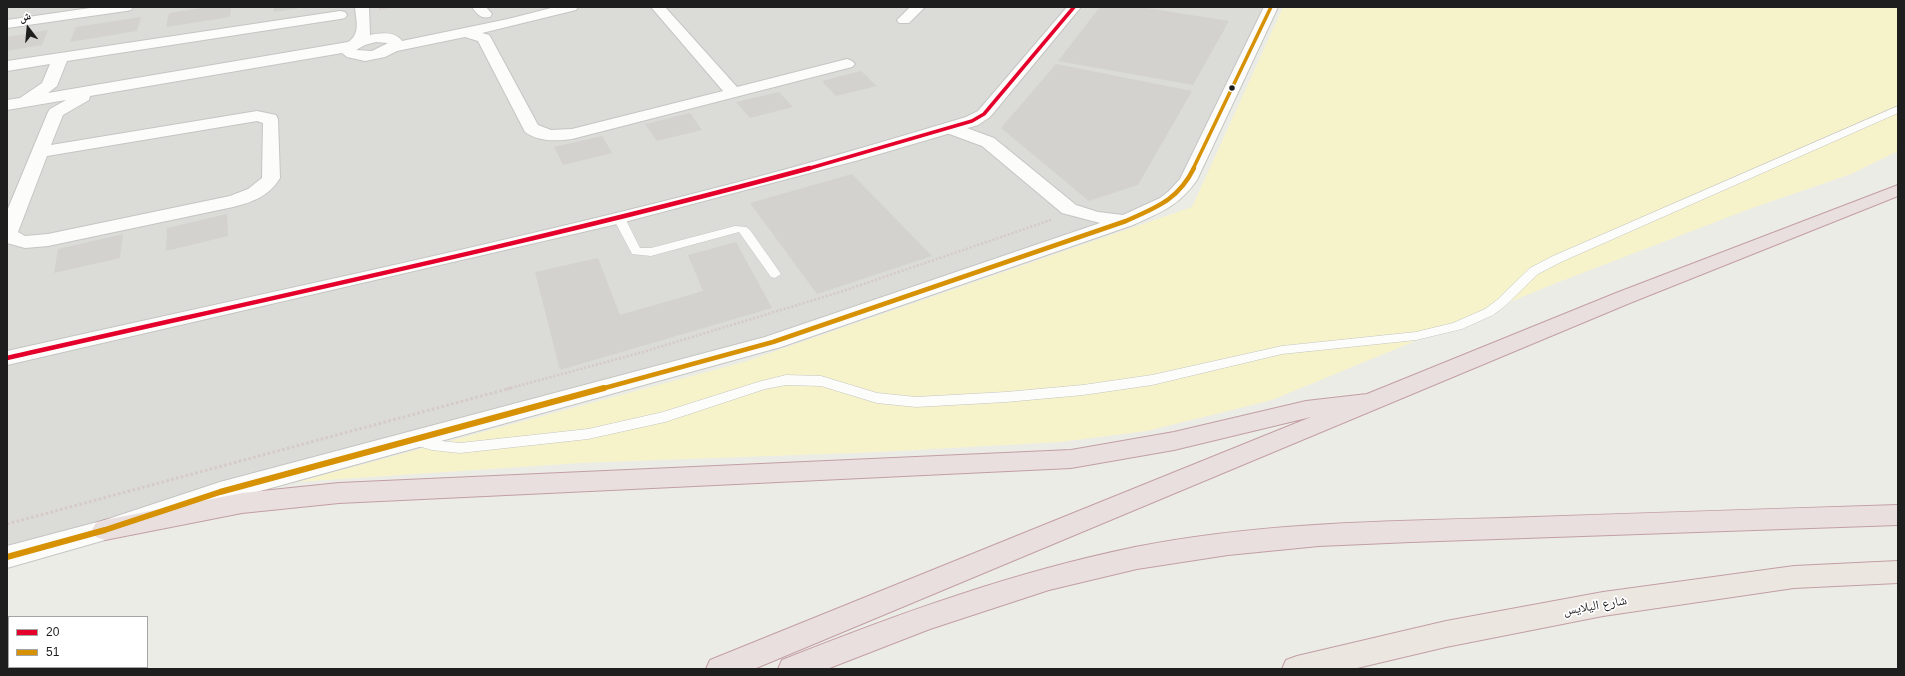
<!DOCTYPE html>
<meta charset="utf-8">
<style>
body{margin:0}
#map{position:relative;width:1905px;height:676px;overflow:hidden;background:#ecece7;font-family:Helvetica,"Noto Naskh Arabic",sans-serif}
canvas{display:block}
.frame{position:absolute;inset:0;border:8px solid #1e1e1e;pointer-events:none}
.legend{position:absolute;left:8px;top:616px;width:140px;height:52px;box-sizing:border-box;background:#fff;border:1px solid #a5a5a5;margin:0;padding:5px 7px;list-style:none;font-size:12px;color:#1e1e1e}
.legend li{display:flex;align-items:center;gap:8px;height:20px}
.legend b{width:20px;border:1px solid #a5a5a5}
.north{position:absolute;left:8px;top:8px;width:40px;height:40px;-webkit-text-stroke:3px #fff;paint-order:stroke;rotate:344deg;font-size:11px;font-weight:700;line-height:16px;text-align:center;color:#1e1e1e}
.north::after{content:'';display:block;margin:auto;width:14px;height:18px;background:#1e1e1e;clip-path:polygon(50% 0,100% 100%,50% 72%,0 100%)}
</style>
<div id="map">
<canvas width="1905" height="676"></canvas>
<div class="frame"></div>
<ul class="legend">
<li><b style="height:5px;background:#e4002b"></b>20</li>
<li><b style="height:5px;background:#d69204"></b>51</li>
</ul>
<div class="north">ش</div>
</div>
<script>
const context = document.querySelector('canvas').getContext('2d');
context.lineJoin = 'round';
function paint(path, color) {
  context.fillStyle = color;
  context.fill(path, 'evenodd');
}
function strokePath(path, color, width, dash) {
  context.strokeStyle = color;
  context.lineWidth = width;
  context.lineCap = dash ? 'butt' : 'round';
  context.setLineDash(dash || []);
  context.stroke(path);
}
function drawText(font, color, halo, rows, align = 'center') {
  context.font = font + ' Helvetica,"Noto Naskh Arabic",sans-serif';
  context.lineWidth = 3.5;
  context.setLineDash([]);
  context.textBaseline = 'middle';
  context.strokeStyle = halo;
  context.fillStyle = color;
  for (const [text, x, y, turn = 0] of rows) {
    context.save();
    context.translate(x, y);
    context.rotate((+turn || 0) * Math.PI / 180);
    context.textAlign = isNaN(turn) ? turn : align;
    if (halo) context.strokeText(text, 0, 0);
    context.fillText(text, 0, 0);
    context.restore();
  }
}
const residential = new Path2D(`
 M7 7H1265L1226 84 1190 160 1183 183 1148 208 768 342 7 554Z`);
const sand = new Path2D(`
 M1283 7H1898V151L1851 174 1752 208 1551 285 1272 400 1147 431 1060 442 880 452 580 463 297 482 744 362 1192 207Z`);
const building = new Path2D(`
 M209 7H231L230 17 166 27 169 13Z
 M274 7H300V8L274 12Z
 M1100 7H1140L1229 21 1193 85 1058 61Z
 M141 17 137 31 70 42 76 27Z
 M48 30 42 45 7 51V37Z
 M1056 64 1192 91 1138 185 1089 201 1001 128Z
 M861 71 877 86 836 96 822 81Z
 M779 92 793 107 750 118 736 102Z
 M690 113 702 130 657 141 645 124Z
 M602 136 612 153 563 165 554 147Z
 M852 174 932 256 817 294 750 203Z
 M227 214 228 236 166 251 167 228Z
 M123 234 120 258 54 273 58 249Z
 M736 242 772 308 560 370 535 272 598 258 620 315 703 291 688 255Z`);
const pathFar2 = new Path2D(`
 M380 9 392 7`);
const pathFar1 = new Path2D(`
 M507 389 643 352 843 291 1051 220`);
const path = new Path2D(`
 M7 524 511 388`);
const service = new Path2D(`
 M1898 106V113L1561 262 1538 274 1505 306 1493 315 1462 329 1416 340 1282 354 1152 385 1083 395 1006 402 916 407 877 403 821 386 786 385 765 389 665 422 588 439 460 453 432 450 408 443 406 439 408 435 413 434 432 440 460 443 588 429 663 412 758 382 786 375 821 376 877 393 916 397 1006 392 1083 385 1152 375 1282 346 1416 332 1453 323 1485 309 1497 300 1530 268 1553 256Z
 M619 215 625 218 640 248H651L735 226 746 227 750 230 781 274 775 278 771 277 739 232 651 256 632 254 613 218Z`);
const minor = new Path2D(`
 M355 7H369L370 35C380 33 395 31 402 41L508 19 555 7H578L576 10 482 33 489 35 491 38 538 125 551 130 572 129 723 91 651 7H665L737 87 847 59 852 61 855 64 852 67 572 139C556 141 539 142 525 132L478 41 465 37 397 51 385 57 365 61 347 57 342 53 90 96 89 100 63 115 51 145 257 111 276 115 278 119 280 178C269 196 253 202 233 207L48 246 25 248 7 243V211L48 112 50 109 66 100 7 110V100L20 98 42 83 50 64 7 71V61L340 11 345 12 347 15 345 18 340 19 67 61 57 86 48 93 348 42C361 34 356 20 355 7ZM376 42 388 43 372 51 356 50 365 45ZM257 121 263 123 262 178 248 189 230 196 48 234 25 236 18 232 47 156Z
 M472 7H486L492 14 490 17C481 19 477 14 472 7Z
 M910 7H925L909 23H899L897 20Z
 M1264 7H1278L1197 180C1178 207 1161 212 1133 225L781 347 224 501 105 540 7 568V546L105 520 220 482 765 337 1100 223 1062 213 982 146 944 132 942 128 944 124 950 123 956 124 994 138 1076 205 1098 212 1123 215 1160 198 1169 191 1180 179Z`);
const tertiary = new Path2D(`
 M97 7H133L131 10 126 11 7 28V20Z
 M1067 7H1081L990 117 978 125 859 160 613 225 7 365V351C247 297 489 247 727 185 807 164 887 141 966 117L978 111Z`);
const trunk = new Path2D(`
 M1898 561V583L1794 588 1603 616 1446 647 1353 669H1282L1286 660 1297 656 1446 621 1603 592 1794 566Z`);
const motorway = new Path2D(`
 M1898 185V196L1630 303 754 669H706L710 660 1311 417 1174 450 1071 468 339 503 242 513 105 540 96 537 92 530 96 523 105 520 242 493 339 483 1071 450 1174 432 1306 401 1367 394 1616 293Z
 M1898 505V525L1411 542 1319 546 1228 555 1137 569 1049 590 930 629 827 669H778L782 660C897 614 1014 572 1135 547 1256 523 1381 521 1505 518 1636 513 1767 509 1898 505Z`);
const bus1Far1 = new Path2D(`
 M807 169 972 121 984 114 1074 7`);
const bus1 = new Path2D(`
 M7 358C275 297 545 240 810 168`);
const bus2Far2 = new Path2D(`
 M1193 169 1271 7`);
const bus2Far1 = new Path2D(`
 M601 389 773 342 1126 221C1157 207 1178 200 1194 168`);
const bus2 = new Path2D(`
 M7 557 105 530 220 492 604 388`);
const markers = [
 [1232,88,3.5,"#1e1e1e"]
];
const nearStreetnames = [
 ["شارع اليلايس",1595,606,-10]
];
paint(residential, '#dbdbd8');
paint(sand, '#f6f3ca');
paint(building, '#d3d2ce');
strokePath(service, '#c5c5c3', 1);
strokePath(minor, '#c5c5c3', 2);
strokePath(tertiary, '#c5c5c3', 2);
strokePath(trunk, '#c29ea4', 2);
strokePath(motorway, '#c29ea4', 2);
strokePath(pathFar2, '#d6cac6', 2, [1.5, 1.5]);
strokePath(pathFar1, '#d6cac6', 2.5, [2, 2]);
strokePath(path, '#d6cac6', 3, [2.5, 2.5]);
paint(service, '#fcfcfb');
paint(minor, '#fcfcfb');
paint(tertiary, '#fcfcfb');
paint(trunk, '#ece6e1');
paint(motorway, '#e9dfde');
strokePath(bus1Far1, '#e4002b', 3.5);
strokePath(bus1, '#e4002b', 4.5);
strokePath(bus2Far2, '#d69204', 3.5);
strokePath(bus2Far1, '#d69204', 4.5);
strokePath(bus2, '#d69204', 6);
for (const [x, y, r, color] of markers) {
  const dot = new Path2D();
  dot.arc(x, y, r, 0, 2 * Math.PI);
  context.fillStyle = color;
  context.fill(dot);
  strokePath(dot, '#fff', 1.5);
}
drawText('13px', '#1e1e1e', '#fff', nearStreetnames);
</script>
